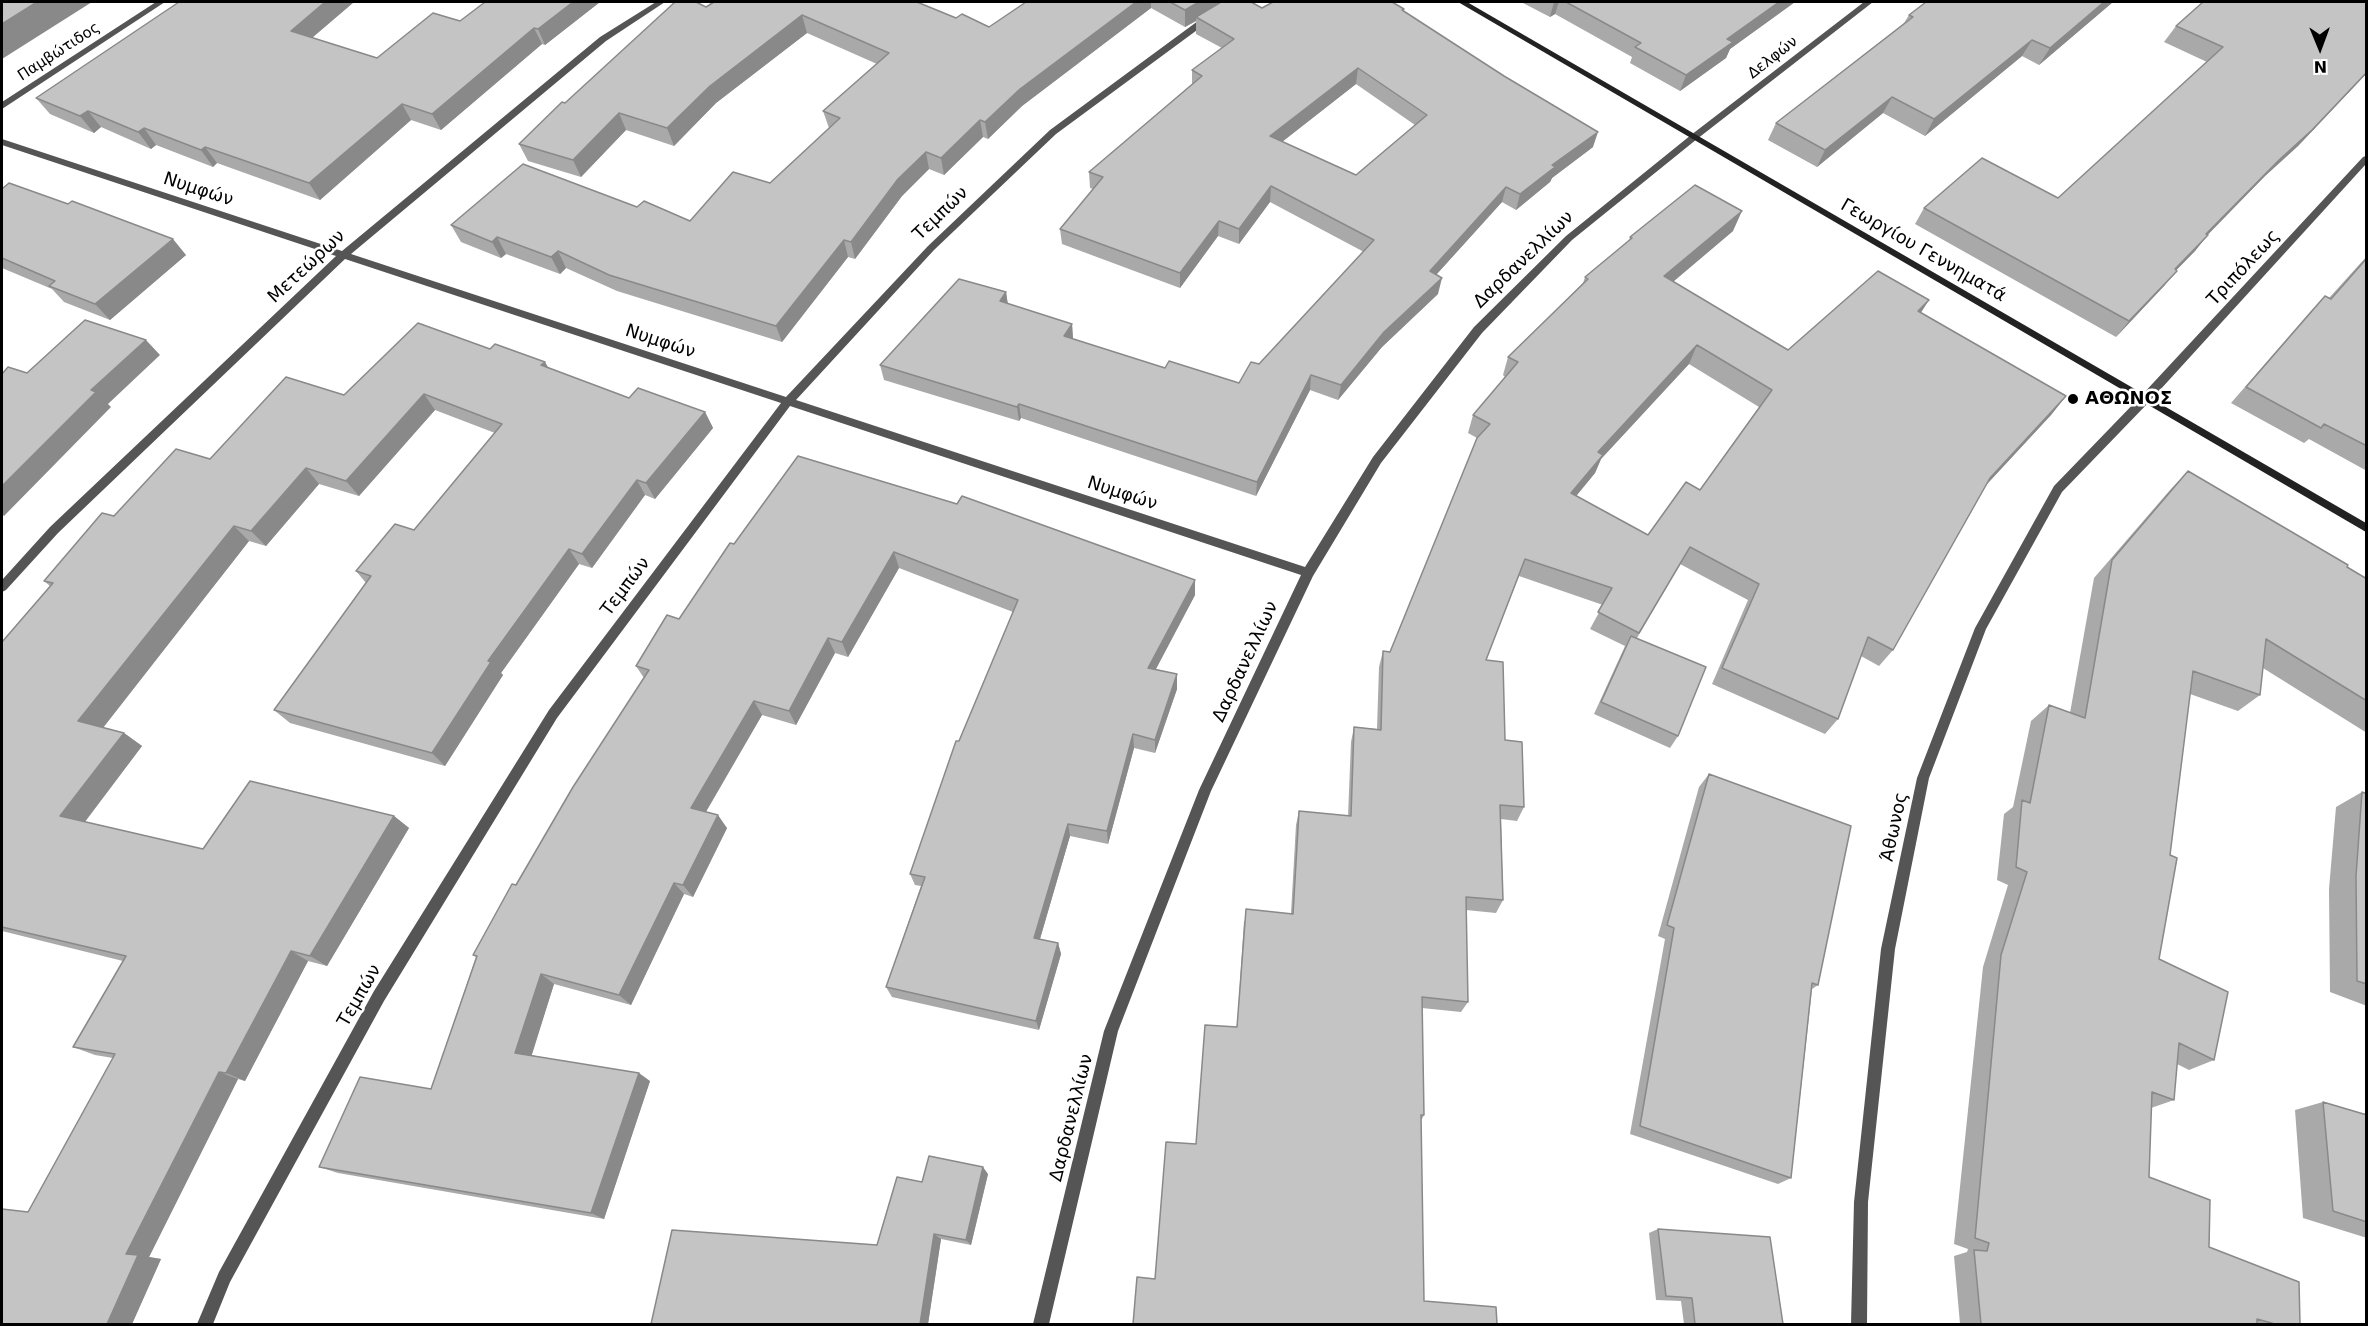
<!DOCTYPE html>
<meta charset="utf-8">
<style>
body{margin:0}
#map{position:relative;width:2368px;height:1326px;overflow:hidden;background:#fff;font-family:"DejaVu Sans",sans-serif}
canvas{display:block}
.frame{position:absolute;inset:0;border:3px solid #000;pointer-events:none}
.north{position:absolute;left:2290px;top:18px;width:60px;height:60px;-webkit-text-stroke:4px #fff;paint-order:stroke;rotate:179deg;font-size:16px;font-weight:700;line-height:24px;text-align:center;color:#000}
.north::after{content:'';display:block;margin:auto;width:21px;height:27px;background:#000;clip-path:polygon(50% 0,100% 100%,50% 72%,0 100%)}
</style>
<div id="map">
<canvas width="2368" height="1326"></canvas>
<div class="frame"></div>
<div class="north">N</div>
</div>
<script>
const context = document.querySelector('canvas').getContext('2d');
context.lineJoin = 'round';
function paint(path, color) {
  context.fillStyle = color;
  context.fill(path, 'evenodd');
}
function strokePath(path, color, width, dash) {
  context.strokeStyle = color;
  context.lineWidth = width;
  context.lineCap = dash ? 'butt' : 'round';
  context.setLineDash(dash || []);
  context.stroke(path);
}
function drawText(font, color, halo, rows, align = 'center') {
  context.font = font + ' "DejaVu Sans",sans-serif';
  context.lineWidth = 5;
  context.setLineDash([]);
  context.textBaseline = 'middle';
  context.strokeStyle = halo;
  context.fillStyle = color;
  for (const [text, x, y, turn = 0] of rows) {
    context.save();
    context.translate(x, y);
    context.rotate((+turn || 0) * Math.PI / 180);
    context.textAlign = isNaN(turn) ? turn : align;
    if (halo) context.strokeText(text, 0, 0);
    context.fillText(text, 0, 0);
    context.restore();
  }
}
const street = new Path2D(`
 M156 2H165L2 109V102Z
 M656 2H665L606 41 351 254 786 397 928 246 1050 130 1202 18 1231 2H1240L1208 22 1056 134 934 250 796 400 1305 567 1373 457 1474 327 1566 236 1691 135 1864 2H1873L1697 139 1572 240 1482 333 1381 463 1313 576 1211 791 1118 1031 1049 1324H1033L1104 1031 1199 790 1301 575 790 406 557 718 384 1001 230 1282 213 1324H197L219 1272 374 991 549 710 781 403 345 259 58 533 6 590 2 592V580L50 527 336 256 2 145V139L342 251 600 37Z
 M2366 156V164L2149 402 2062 492 1986 629 1929 778 1895 949 1868 1202 1867 1324H1851L1854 1202 1881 949 1917 778 1975 628 2054 486 2141 396 2363 157Z`);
const secondary = new Path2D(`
 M1458 2H1467L2366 523V532Z`);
const wall = new Path2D(`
 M179 2H354L312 38 377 58 460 21 600 2 545 45 542 44 441 130 411 120 320 200 217 163 213 167 156 145 151 149 101 127 94 133 50 114 36 98Z
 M1026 2H1251L1262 8 1404 9V11L1593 147 1552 178 1550 182 1516 210 1502 202 1436 275 1438 294 1382 347 1338 400 1310 390 1256 496 1021 418 1019 421 884 380 880 365 1006 292 1008 304 1072 324 1073 339 1165 368 1239 383 1259 364 1364 252 1270 202 1239 244 1218 236 1180 288 1062 244 1060 229 1093 189 1090 188 1089 172 1192 84V70L1222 48 1196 34V21L1185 27 1151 8 1022 106 988 139 983 137 944 175 929 169 902 196 855 259 848 257 782 342 617 291 566 268 560 274 506 254 501 258 461 242 451 225 637 207 690 221 770 183 829 128 823 111 877 64 807 33 716 103 674 146 626 130 581 177 528 161 519 144 565 103 706 7 956 18 989 27ZM1356 84 1415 125 1356 175 1282 142Z
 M1521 2H1795L1730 49 1726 58 1680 91 1630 63 1632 57 1555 14 1550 17Z
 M2113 2 2039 65 2022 56 1925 136 1883 113 1817 167 1768 140 1776 123 1904 23 1909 15Z
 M2367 2V73L2298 146 2265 176 2207 235 2195 251 2176 270 2164 286 2116 337 1915 224 1924 208 2058 198 2207 62 2164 42 2176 26Z
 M2 187 186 255 110 320 64 302 52 289 2 268Z
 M1733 231 1673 282 1788 350 1921 313 2066 396 2051 415 1987 484 1893 650 1879 666 1861 656 1838 719 1825 734 1712 684 1748 600 1680 564 1637 638 1678 736 1670 748 1594 714 1625 646 1590 629 1603 605 1519 576 1486 660 1505 740 1524 807 1517 821 1501 819 1503 900 1496 913 1466 910 1468 1002 1461 1012 1422 1008 1424 1115 1422 1119 1155 1279 1196 1144 1237 1027 1244 921 1291 913 1296 825 1299 811 1348 816 1351 742 1354 727 1377 729 1379 667 1383 651 1390 652 1477 438 1468 433 1473 415 1505 377 1503 375 1508 357 1583 283 1585 277 1629 241 1630 237ZM1689 364 1759 407 1700 490 1648 535 1576 496 1595 473 1601 459Z
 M2367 256V471L2309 439 2304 443 2231 403 2310 312 2325 296 2329 298Z
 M490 349 545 362 548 368 629 398 705 412 713 428 655 499 645 495 592 568 579 564 501 673 503 675 445 766 290 723 274 710 366 583 356 571 414 530 495 433 435 410 359 496 319 484 266 546 249 541 103 728 124 733 142 746 85 822 203 849 394 816 409 828 327 966 308 961 245 1081 238 1079 149 1257 161 1259 132 1324 28 1212 113 1058 95 1055 73 1047 123 961 2 931V642L50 586 44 581 114 516 210 459 344 395Z
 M798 456 1195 595 1156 669 1177 674V689L1155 753 1134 748 1108 844 1070 836 1040 939 1058 943 1061 954 1039 1030 892 997 886 987 921 886 915 885 910 874 959 741 1013 612 899 568 848 657 835 653 796 725 762 715 706 812 727 828 693 897 684 894 631 1005 554 984 531 1055 650 1081 604 1219 338 1173 319 1167 431 1089 476 957 473 955 644 678 636 666 679 619Z
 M2188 471 2367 579V733L2263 668 2260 695 2238 711 2190 694 2170 855 2159 959 2214 1060 2189 1070 2177 1064 2174 1100 2151 1108 2149 1177 2275 1324H1960L1954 1256 1967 1252 1968 1249 1954 1244 1983 967 2008 885 1997 880 2004 814 2013 807 2031 721 2049 705 2070 713 2094 578 2170 490Z
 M1709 774 1818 985 1812 989 1791 1178 1778 1184 1630 1134 1665 939 1658 936 1699 787Z
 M2362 792 2367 794V1006L2330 992 2329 889 2336 807Z
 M2323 1102 2367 1115V1238L2303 1218 2295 1110Z
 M988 1174 971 1245 941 1239 928 1324H651L877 1245 922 1182Z
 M1658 1229 1783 1324H1684L1681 1301 1656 1300 1649 1233Z`);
const shadedWall = new Path2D(`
 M37 2H92L2 59V24Z
 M325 2H354L301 47 291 31Z
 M573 2H600L545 45 538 29Z
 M1136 2H1151V8L1022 106 988 139 985 122 1020 89Z
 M1199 2H1225L1196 17V21L1185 27V10Z
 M1554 2H1559L1555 14 1550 17Z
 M1779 2H1795L1730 49 1726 58 1680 91 1686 75 1727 39Z
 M2104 2H2113L2039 65 2050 48Z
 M802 15 807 33 716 103 674 146 667 128 710 86Z
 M534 28 542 44 441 130 432 114Z
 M2032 40 2022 56 1925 136 1934 119Z
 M1358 68 1356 84 1269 152 1270 136Z
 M2367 72V73L2298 146 2265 176 2193 250 2206 234Z
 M1892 97 1883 113 1817 167 1825 150Z
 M402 104 411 120 320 200 309 183Z
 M88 111 101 127 94 133 80 116Z
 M619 113 626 130 581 177 573 160Z
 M980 120 983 137 944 175 941 158Z
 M144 128 156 145 151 149 138 132Z
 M1598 132 1593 147 1552 178 1550 182 1516 210 1520 194 1552 165Z
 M205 147 217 163 213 167 201 150Z
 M926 152 929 169 902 196 855 259 851 242 898 179Z
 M1271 186 1270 202 1239 244V229Z
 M1506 187 1502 202 1426 286 1430 271Z
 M1742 211 1733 231 1656 296 1664 276Z
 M1219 221 1218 236 1180 288V273Z
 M2208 235 2195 251 2162 285 2175 269Z
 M497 237 506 254 501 258 492 242Z
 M173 239 186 255 110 320 95 304Z
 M844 240 848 257 782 342 776 326Z
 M558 251 566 268 560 274 551 257Z
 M2177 271 2164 286 2116 337 2129 321Z
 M1442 278 1438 294 1382 347 1338 400 1341 385 1384 332Z
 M1006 292 1008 307 1000 301Z
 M1929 300 1917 319 1918 311Z
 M1072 324 1073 339 1064 336Z
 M146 340 160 355 108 404 111 407 4 516 2 514V486L91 390Z
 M1697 345 1689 364 1601 459 1595 473 1564 511 1571 493 1598 452Z
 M545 362 554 378 541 365Z
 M1311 375 1310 390 1256 496 1257 482Z
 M424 394 435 410 359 496 346 481Z
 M2066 396 2051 415 1976 496 1990 478Z
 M1019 404 1021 418 1019 421 1017 407Z
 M705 412 713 428 655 499 646 483Z
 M306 468 319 484 266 546 251 531Z
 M637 480 645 495 592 568 582 554Z
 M234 526 249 541 98 734 78 721Z
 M569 549 579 564 501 673 503 675 445 766 432 753 488 661Z
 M894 552 899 568 848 657 842 642Z
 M1195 580V595L1149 682 1148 668Z
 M828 638 835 653 796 725 789 711Z
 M1177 674V689L1155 753V740Z
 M754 701 762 715 701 820 691 808Z
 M124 733 142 746 80 828 60 816Z
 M1133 734 1134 748 1108 844 1107 831Z
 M718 815 727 828 693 897 683 885Z
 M394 816 409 828 327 966 310 956Z
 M1068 824 1070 836 1037 949 1034 938Z
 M674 883 684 894 631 1005 619 995Z
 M1058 943 1061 954 1039 1030 1036 1021Z
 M291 951 308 961 245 1081 226 1073Z
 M541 974 554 984 530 1061 515 1053Z
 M219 1072 238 1079 149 1257 161 1259 132 1324H107L126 1254Z
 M639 1073 650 1081 604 1219 591 1213Z
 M983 1167 988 1174 971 1245 966 1240Z
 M934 1234 941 1239 928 1324H920Z`);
const building = new Path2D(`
 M2 2H37L2 24Z
 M179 2H325L291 31 377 58 433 13 460 21 485 2H573L538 29 534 28 432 114 402 104 309 183 205 147 201 150 144 128 138 132 88 111 80 116 36 98Z
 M675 2H696L706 7 714 2H917L956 18 962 14 989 27 1026 2H1136L1020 89 985 122 980 120 941 158 926 152 898 179 851 242 844 240 776 326 609 275 558 251 551 257 497 237 492 242 451 225 523 164 637 207 644 201 690 221 733 172 770 183 840 118 823 111 889 53 802 15 710 86 667 128 619 113 573 160 519 144 562 102 565 103Z
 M1170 2H1199L1185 10Z
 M1221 2H1251L1262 8 1273 2H1392L1404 9 1402 10 1504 76 1598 132 1552 165 1555 167 1520 194 1506 187 1430 271 1442 278 1384 332 1341 385 1311 375 1257 482 1019 404 1017 407 880 365 959 279 1006 292 1000 301 1072 324 1064 336 1165 368 1169 361 1239 383 1251 362 1259 364 1374 240 1271 186 1239 229 1219 221 1180 273 1060 229 1103 177 1089 172 1202 76 1192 70 1234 39 1196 17ZM1358 68 1427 115 1356 175 1270 136Z
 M1566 2H1779L1727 39 1733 42 1686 75 1635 47 1641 43Z
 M1926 2H2104L2050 48 2032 40 1934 119 1892 97 1825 150 1776 123 1913 17 1909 15Z
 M2203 2H2367V72L2312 130 2279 160 2206 234 2208 235 2175 269 2177 271 2129 321 1924 208 1982 158 2058 198 2223 47 2176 26Z
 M9 183 68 204 72 201 173 239 95 304 49 286 55 281 2 258V187L3 188Z
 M1695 185 1742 211 1664 276 1788 350 1878 271 1929 300 1918 311 2066 396 1990 478 1893 650 1868 637 1838 719 1722 668 1759 584 1690 547 1639 633 1598 612 1612 588 1525 559 1486 660 1503 662 1505 740 1522 742 1524 807 1500 805 1503 900 1466 897 1468 1002 1422 997 1424 1115H1421L1424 1301 1496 1307 1497 1324H1133L1137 1277 1155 1279 1166 1142 1196 1144 1205 1025 1237 1027 1246 909 1293 914 1299 811 1351 816 1354 727 1381 730 1383 651 1390 652 1477 438 1490 424 1473 415 1518 362 1508 357 1588 279 1585 277 1632 238 1630 237ZM1697 345 1772 390 1700 490 1686 482 1648 535 1571 493 1603 455 1598 452Z
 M2367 258V446L2324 424 2321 428 2246 387 2325 296 2331 299Z
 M85 320 146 340 91 390 96 392 2 486V374L8 367 27 373Z
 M418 323 490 349 495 344 545 362 541 365 629 398 638 388 705 412 646 483 637 480 582 554 569 549 488 661 491 662 432 753 274 710 371 576 356 571 395 524 414 530 502 424 424 394 346 481 306 468 251 531 234 526 78 721 124 733 60 816 203 849 250 781 394 816 310 956 291 951 226 1073 219 1072 126 1254 138 1255 107 1324H2V1209L28 1212 115 1054 73 1047 126 956 2 927V642L53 583 44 581 102 513 114 516 176 449 210 459 286 377 344 395Z
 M798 456 957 504 962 496 1195 580 1148 668 1177 674 1155 740 1133 734 1107 831 1068 824 1034 938 1058 943 1036 1021 886 987 925 877 910 874 956 741H959L1018 600 894 552 842 642 828 638 789 711 754 701 691 808 718 815 683 885 674 883 619 995 541 974 515 1053 639 1073 591 1213 319 1167 360 1077 431 1089 477 956 473 955 512 884 516 885 573 787 649 670 636 666 667 615 679 619 730 543 734 544Z
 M2188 471 2348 565 2347 567 2367 579V701L2266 639 2260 695 2193 671 2170 855 2177 858 2159 959 2228 992 2214 1060 2179 1043 2174 1100 2152 1092 2149 1177 2210 1200 2209 1247 2299 1282 2300 1324H2275L2257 1319V1324H1981L1974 1250 1987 1251 1989 1243 1975 1238 2001 955 2027 872 2016 867 2022 800 2030 803 2049 705 2085 718 2112 560Z
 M1631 636 1706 667 1678 736 1601 702Z
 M1709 774 1851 826 1818 985 1812 983 1791 1178 1640 1126 1674 928 1667 925Z
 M2362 792 2367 794V984L2357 981 2356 876Z
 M2323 1102 2367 1115V1222L2333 1211Z
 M929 1156 983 1167 966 1240 934 1234 920 1324H651L672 1230 877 1245 897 1177 922 1182Z
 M1658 1229 1770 1237 1783 1324H1695L1692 1298 1666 1296Z`);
const markers = [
 [2073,399,6,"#000"]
];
const farStreetnames = [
 ["Παμβώτιδος",59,52,-33],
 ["Δελφών",1773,58,-38]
];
const streetNames = [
 ["Νυμφών",198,190,18],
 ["Τεμπών",941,214,-44],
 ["Γεωργίου Γεννηματά",1923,251,30],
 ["Δαρδανελλίων",1524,260,-44],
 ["Μετεώρων",307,267,-43],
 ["Τριπόλεως",2244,268,-47],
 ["Νυμφών",660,342,18],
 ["Νυμφών",1122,494,18],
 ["Τεμπών",626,587,-53],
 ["Δαρδανελλίων",1246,662,-65],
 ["Άθωνος",1895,827,-78],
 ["Τεμπών",360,996,-60],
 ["Δαρδανελλίων",1072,1118,-76]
];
const poiNames = [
 ["ΑΘΩΝΟΣ",2085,399]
];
paint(street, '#555');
paint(secondary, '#222');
paint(wall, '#a9a9a9');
paint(shadedWall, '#898989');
paint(building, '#c4c4c4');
strokePath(building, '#898989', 1.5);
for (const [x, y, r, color] of markers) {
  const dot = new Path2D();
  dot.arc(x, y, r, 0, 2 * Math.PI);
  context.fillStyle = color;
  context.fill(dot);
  strokePath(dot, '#fff', 2);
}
drawText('15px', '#000', '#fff', farStreetnames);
drawText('18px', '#000', '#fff', streetNames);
drawText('bold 18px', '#000', '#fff', poiNames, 'left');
</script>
